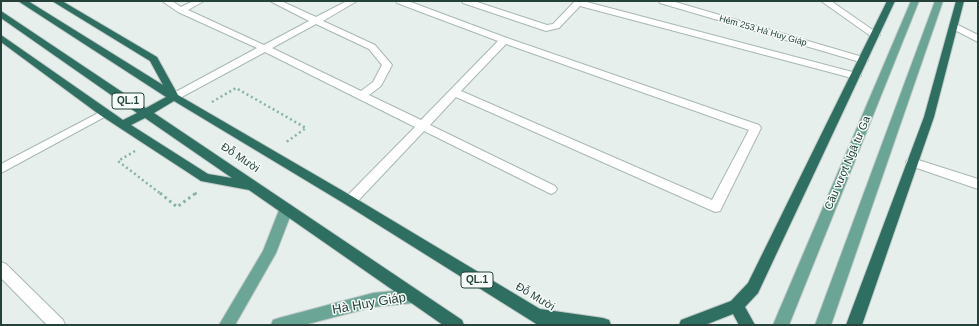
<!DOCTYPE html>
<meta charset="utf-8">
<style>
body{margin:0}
#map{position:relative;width:979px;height:326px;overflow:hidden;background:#e6efeb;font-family:Helvetica,sans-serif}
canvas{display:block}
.frame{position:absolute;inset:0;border:2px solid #24423a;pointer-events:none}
</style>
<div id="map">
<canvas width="979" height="326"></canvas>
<div class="frame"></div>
</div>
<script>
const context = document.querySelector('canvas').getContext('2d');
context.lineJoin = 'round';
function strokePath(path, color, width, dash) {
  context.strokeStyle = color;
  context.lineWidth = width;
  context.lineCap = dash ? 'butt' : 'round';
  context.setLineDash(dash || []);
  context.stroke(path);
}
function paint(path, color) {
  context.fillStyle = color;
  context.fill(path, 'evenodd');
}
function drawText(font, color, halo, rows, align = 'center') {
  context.font = font + ' Helvetica,sans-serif';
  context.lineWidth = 3;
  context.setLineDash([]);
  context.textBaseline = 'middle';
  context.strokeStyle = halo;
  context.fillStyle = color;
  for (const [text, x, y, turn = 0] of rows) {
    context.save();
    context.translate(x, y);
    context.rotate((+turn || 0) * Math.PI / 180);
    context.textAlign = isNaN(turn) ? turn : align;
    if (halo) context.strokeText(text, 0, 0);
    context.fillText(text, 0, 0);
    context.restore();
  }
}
const pathFar1 = new Path2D(`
 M212 102 236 88 306 128 285 143
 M135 151 118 161 161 194
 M195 194 198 192`);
const path = new Path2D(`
 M160 193 177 207 196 193`);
const minor = new Path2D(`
 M162 1H172L181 7 193 1H204L188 10 264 45 309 21 270 1H281L316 17 347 1H357L323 21 375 45 392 65 381 86 369 95 421 120 498 41 397 3 396 1H408L507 38 759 125 761 128 720 211 715 212 456 97 430 125 555 186 557 189 555 192 551 194 547 192 424 131 355 204 350 206 345 204 344 201 345 198 415 127 265 52 178 99H170L169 97 170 95 257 48 178 12ZM316 24 369 49 382 65 373 82 361 91 272 48ZM506 44 749 130 712 200 461 91Z
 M462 1H474L547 25 553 24 575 1H583L860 74 861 76 856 79 852 78 580 6 559 28 546 31 463 3Z
 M659 1H672L866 58 868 60 866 62H860L660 3Z
 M821 1H831L880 35 875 38 872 37Z
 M954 23 978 35V42L951 28 950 26Z
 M104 110 108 111 109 113 108 115 1 173V164Z
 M912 158 978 179V189L908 165 906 162 908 159Z
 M1 262 6 264 63 320 65 325H47L1 278Z`);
const major = new Path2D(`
 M911 1H919L789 325H773Z
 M935 1H943L831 325H815Z
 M286 204 291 205 293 209 276 253 235 325H219L263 251 281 205Z
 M413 289 418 291 420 296 418 301 413 303 373 307 304 325H271L273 320 279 318 373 293Z`);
const highway = new Path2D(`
 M18 1H28L163 85 150 61 52 1H62L157 57 178 95 355 198 540 309 603 318 609 320 611 325H538L345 204 174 101 154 113 462 320 464 325H443L249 190 201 181 100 115 1 42V35L123 120 137 113 1 18V11L146 108 166 97ZM145 118 232 178 208 174 131 125Z
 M887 1H895L758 293 745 307 755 325H739L733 314 705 325H679L681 320 731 301 748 283Z
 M956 1H964L934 117 862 325H846L924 117Z`);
const farStreetnames = [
 ["Hẻm 253 Hà Huy Giáp",763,31,16]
];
const shields = [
 [128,101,32],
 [477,280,32]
];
const shieldNames = [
 ["QL.1",128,101],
 ["QL.1",477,280]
];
const streetNames = [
 ["Đỗ Mười",240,158,34],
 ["Cầu vượt Ngã tư Ga",848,163,-67],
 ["Đỗ Mười",535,297,31]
];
const nearStreetnames = [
 ["Hà Huy Giáp",369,304,-10]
];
strokePath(minor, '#a8b8b2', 2);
strokePath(major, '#c2cac8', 2);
strokePath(highway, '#c2cac8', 2);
strokePath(pathFar1, '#86b3a5', 2.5, [2, 3]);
strokePath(path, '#86b3a5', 3, [2.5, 3.5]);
paint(minor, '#fff');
paint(major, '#6aa596');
paint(highway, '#2f6f62');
drawText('9px', '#24423a', '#f7fbf9', farStreetnames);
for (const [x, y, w] of shields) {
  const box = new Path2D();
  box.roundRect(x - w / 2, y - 8, w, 16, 3);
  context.fillStyle = '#f7fbf9';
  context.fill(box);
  strokePath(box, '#24423a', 1);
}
drawText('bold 10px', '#24423a', null, shieldNames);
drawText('11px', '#24423a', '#f7fbf9', streetNames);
drawText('13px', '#24423a', '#f7fbf9', nearStreetnames);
</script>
